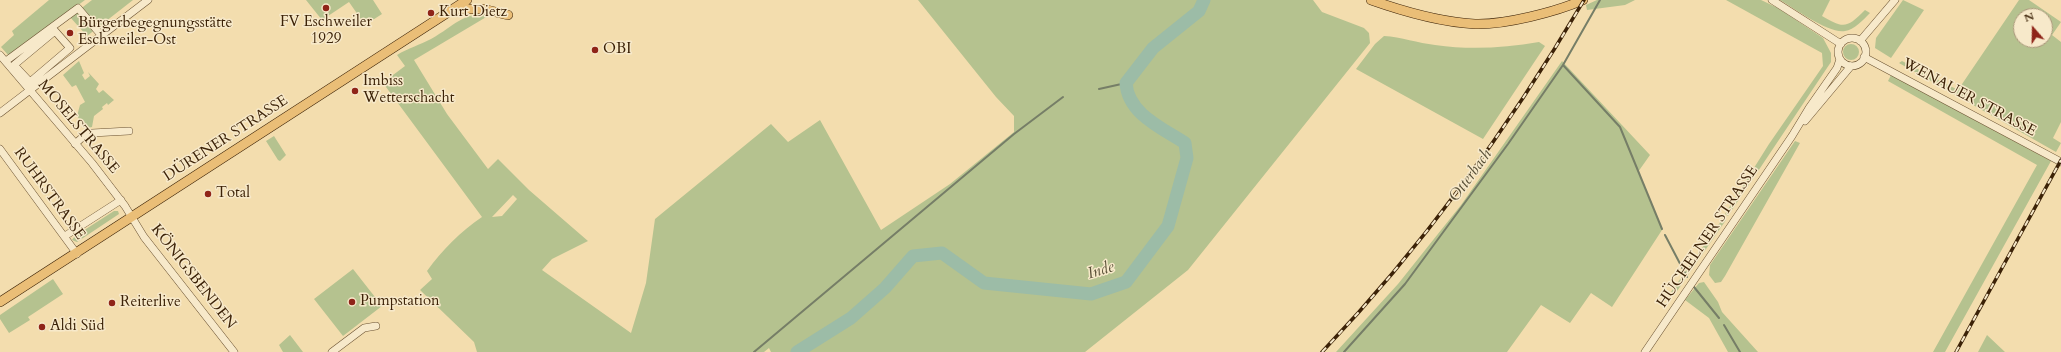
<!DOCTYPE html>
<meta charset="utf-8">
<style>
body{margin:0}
#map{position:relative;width:2061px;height:352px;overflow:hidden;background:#f3ddae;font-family:Cardo,serif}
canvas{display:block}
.north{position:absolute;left:2013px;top:8px;width:40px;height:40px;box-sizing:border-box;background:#f7e9ca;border:1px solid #ac997c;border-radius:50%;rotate:340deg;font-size:11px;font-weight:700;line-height:16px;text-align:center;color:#3c2207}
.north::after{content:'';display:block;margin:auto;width:14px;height:18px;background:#8f2418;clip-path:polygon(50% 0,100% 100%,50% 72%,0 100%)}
</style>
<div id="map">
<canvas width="2061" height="352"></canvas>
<div class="north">N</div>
</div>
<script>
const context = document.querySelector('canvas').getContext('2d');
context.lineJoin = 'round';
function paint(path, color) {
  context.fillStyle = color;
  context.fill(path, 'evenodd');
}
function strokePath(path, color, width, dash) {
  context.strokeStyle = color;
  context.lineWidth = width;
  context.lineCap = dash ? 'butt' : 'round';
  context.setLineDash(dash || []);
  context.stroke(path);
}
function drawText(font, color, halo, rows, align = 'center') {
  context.font = font + ' Cardo,serif';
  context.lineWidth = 3;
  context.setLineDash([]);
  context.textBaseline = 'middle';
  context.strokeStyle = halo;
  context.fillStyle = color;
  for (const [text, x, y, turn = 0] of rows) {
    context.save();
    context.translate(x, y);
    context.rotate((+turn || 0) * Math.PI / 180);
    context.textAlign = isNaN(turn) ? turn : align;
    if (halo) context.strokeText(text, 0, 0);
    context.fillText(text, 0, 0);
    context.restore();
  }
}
const green = new Path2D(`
 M49 0H85L9 56 1 47 14 35 12 31Z
 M92 0H133L87 36 70 17Z
 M306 0H373L382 14 365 25 349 2 322 20Z
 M918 0H1313L1322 12 1364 28 1369 33 1370 43 1188 270 1085 352H771L769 348 764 352H477L474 342 420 290 432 279 427 271C442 250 461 231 482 217L386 87 385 81 405 66 397 55C408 48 420 45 431 39 456 25 461 13 493 13L414 60 447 114 488 169 498 159 529 190 588 241 552 259 542 270 631 333 646 283 655 219 771 124 788 142 820 120 881 230 950 184 1014 132V116L996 97ZM513 195 517 199 502 216 492 217Z
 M1597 0H1635L1625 5 1587 10 1586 5Z
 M1726 0H1761L1778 8 1823 38 1831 53V62L1728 216 1725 214 1769 144 1823 66 1822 53Z
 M1780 0H1830L1822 16C1844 29 1847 28 1865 10L1870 13C1863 20 1854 30 1845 31 1829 34 1795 9 1780 0Z
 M1903 0 1924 10 1891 58 1875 48 1876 38Z
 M2019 0H2029L2061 22 2052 35 2061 42V122L2053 138 2061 143 2056 152 1899 63 1902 61 1958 90ZM2021 16H2045V40H2021Z
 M1384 36C1401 37 1418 43 1435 45 1470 50 1504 48 1539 42L1545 46 1483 139 1356 69 1375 44Z
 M1843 52a8 8 0 1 1 16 0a8 8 0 1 1-16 0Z
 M79 61 84 73 82 75 85 80 90 76 88 72 99 84 96 89 99 93 103 90 114 100 108 105 107 103 102 107 103 109 94 116 92 127 86 128 77 116 80 105 85 102 76 85 72 87 63 75Z
 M1562 61 1650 155 1638 172 1662 230 1612 307 1591 293 1570 323 1541 305 1507 352H1336L1398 284 1461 205Z
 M1891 75 2051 161 1945 352H1933L2037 165 1888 81Z
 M274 136 286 155 280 161 278 160 266 141Z
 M1795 141 1800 143 1725 276 1721 282 1715 283 1709 275 1710 265Z
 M114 211H118L119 214 77 242 72 240 75 236Z
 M1724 217 1726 220 1675 294 1671 292Z
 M353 269 382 306 343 336 314 299Z
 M53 279 63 294 28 317 30 320 9 333 0 319V315Z
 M1704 282 1718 302 1722 312 1758 352H1728L1709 318 1685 300 1699 283Z
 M290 335 303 352H283L279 345Z
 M1987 335 2005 352H1978Z`);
const stream = new Path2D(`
 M1563 65 1620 127 1662 229
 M1099 89 1126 83
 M1665 235 1687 277
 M1694 287 1719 318
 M1724 325 1740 352
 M754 352 1014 134 1063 97
 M1344 352 1405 284 1508 144 1563 65 1600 0`);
const river = new Path2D(`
 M797 352 851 318 885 288 913 256 942 253 984 283 1091 294 1126 282 1168 226 1187 158 1185 143C1162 128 1128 114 1126 83L1153 48 1199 11 1204 0`);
const minor = new Path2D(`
 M1772 0 1841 44
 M55 31 70 48 30 82 14 65Z
 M1838 52a14 14 0 1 1 28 0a14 14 0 1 1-28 0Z
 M1860 41 1895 0
 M0 55 92 163 125 206 144 237 234 352
 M1864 57 2061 162
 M6 61 78 8 101 35
 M0 113 148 0
 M1805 121 1851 66
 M75 144 86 134 92 133 129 131
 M0 149 77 254
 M65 236 121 200
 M332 352 364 328 376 326
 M1645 352 1792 136 1809 108 1837 68 1840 59`);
const major = new Path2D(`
 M1371 0C1405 12 1439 22 1475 24 1504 25 1556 12 1583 0
 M454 9H483L508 15
 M0 302 467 0`);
const rail = new Path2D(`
 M1322 352C1423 246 1510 126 1584 0
 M1956 352 2061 160`);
const markers = [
 [326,8,4,"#8f2418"],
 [431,13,4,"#8f2418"],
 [70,33,4,"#8f2418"],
 [595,50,4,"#8f2418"],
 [355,91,4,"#8f2418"],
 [208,194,4,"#8f2418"],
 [352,302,4,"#8f2418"],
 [112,303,4,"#8f2418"],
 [42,327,4,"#8f2418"]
];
const poiNames = [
 ["Kurt Dietz",439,13],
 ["FV Eschweiler",326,23,"center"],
 ["1929",326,40,"center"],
 ["Bürgerbegegnungsstätte",78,24],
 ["Eschweiler-Ost",78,41],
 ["OBI",603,50],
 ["Imbiss",363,82],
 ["Wetterschacht",363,99],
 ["Total",216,194],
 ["Pumpstation",360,302],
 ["Reiterlive",120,303],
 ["Aldi Süd",50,327]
];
const streetNames = [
 ["WENAUER STRASSE",1969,98,28],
 ["MOSELSTRASSE",78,127,50],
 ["DÜRENER STRASSE",226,139,-33],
 ["RUHRSTRASSE",49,194,54],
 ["HÜCHELNER STRASSE",1708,237,-56],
 ["KÖNIGSBENDEN",193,277,52]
];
const waterNames = [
 ["Otterbach",1471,176,-54],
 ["Inde",1101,271,-17]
];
paint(green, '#b5c28f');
strokePath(stream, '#767e67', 2);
strokePath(river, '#9cbca7', 13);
strokePath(minor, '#6a5131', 8);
strokePath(major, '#3c2207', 10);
strokePath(minor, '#f7e9ca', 7);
strokePath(major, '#eabe77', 9);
strokePath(rail, '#3c2207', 3.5);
strokePath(rail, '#f7e9ca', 2, [6]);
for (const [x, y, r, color] of markers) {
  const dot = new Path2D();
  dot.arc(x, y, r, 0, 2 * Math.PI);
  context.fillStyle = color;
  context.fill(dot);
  strokePath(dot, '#f7e9ca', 1.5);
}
drawText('15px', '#3c2207', '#f7e9ca', poiNames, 'left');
drawText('15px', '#3c2207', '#f7e9ca', streetNames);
drawText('italic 16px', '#595037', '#f7e9ca', waterNames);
</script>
